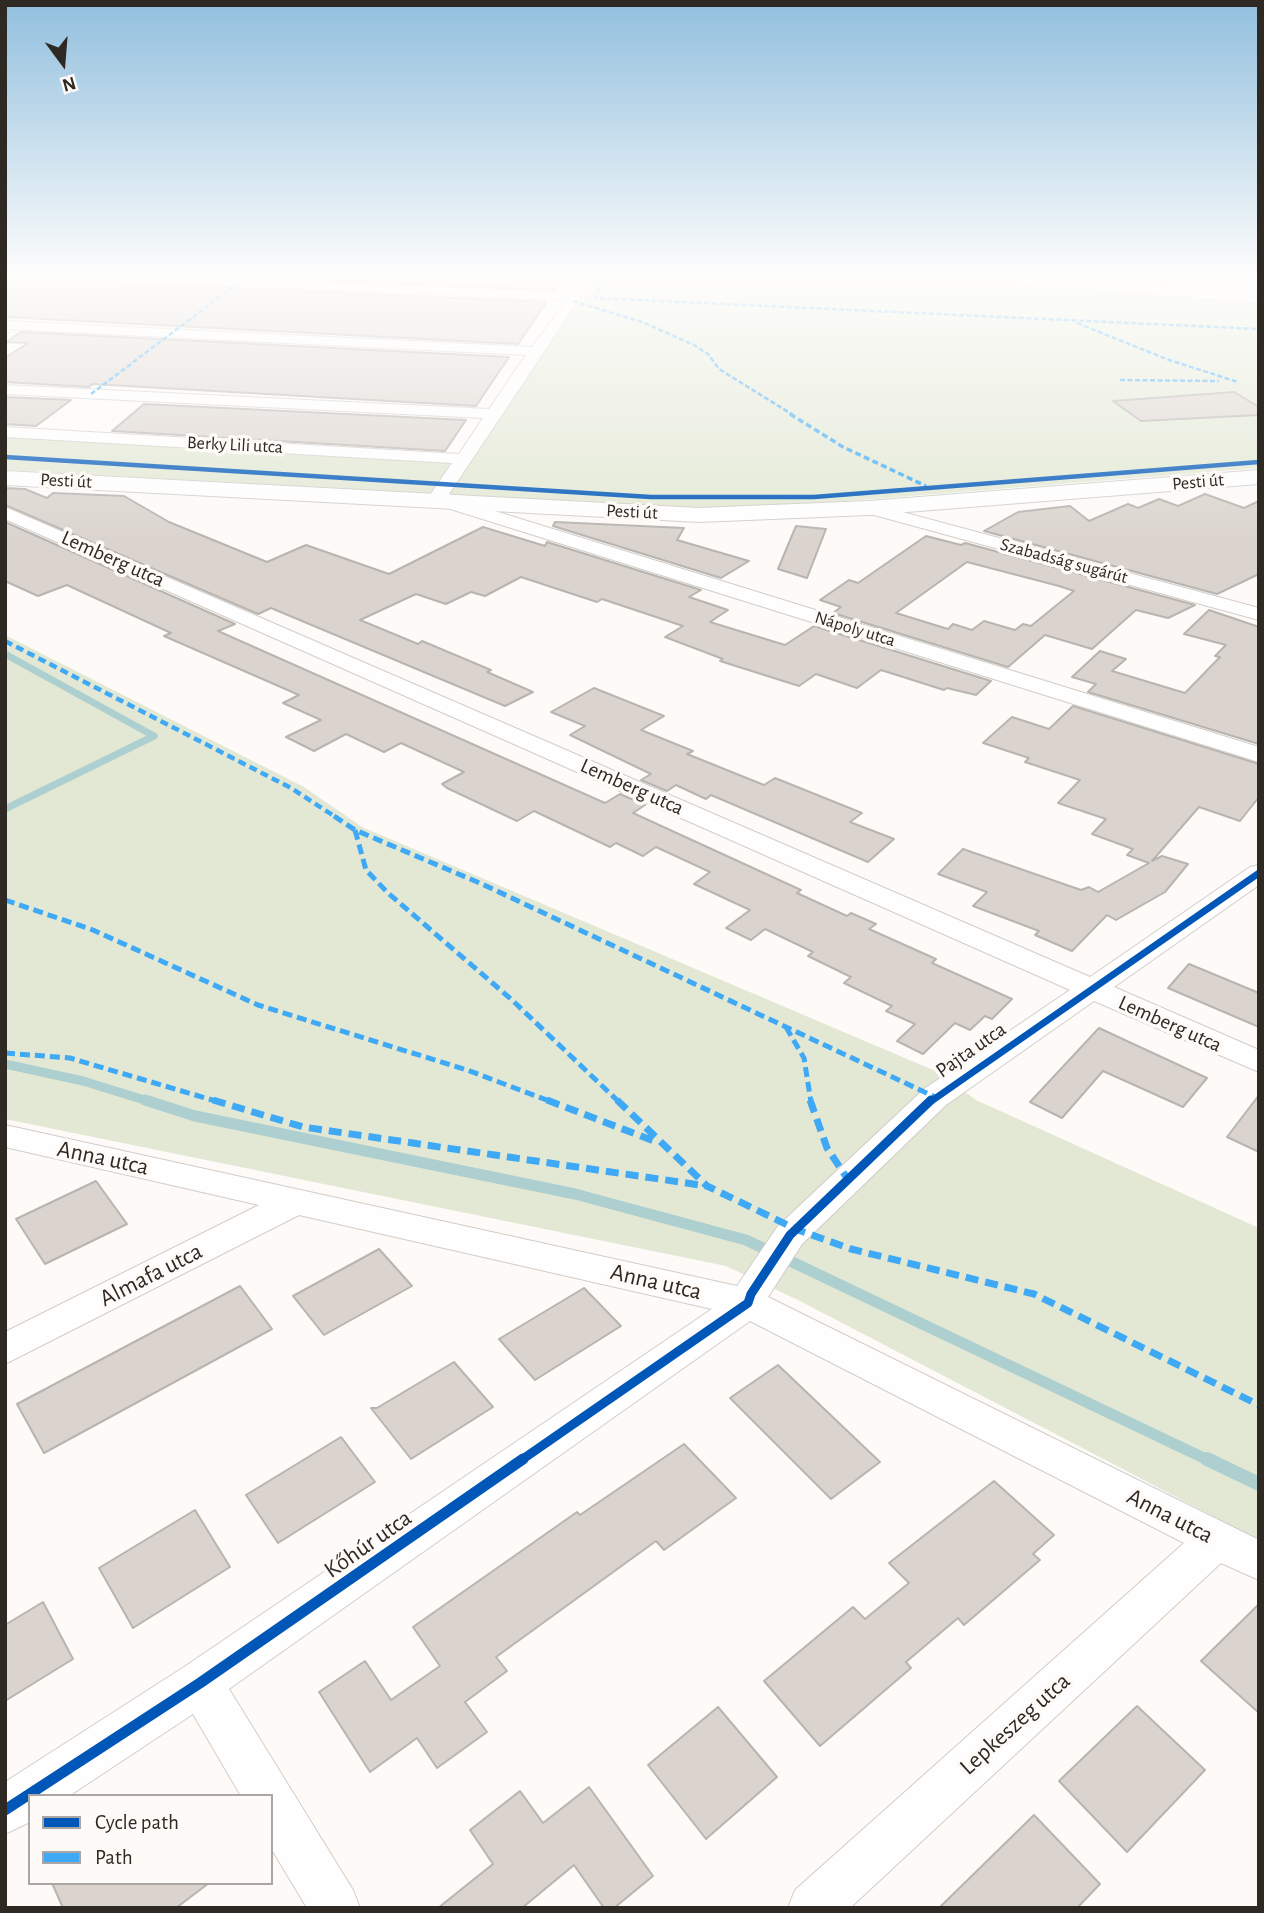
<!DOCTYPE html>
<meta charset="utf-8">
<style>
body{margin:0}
#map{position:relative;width:1264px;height:1913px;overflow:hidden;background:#fdfaf8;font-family:"Alegreya Sans",sans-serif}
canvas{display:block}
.frame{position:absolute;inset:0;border:7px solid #2f2924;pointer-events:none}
.legend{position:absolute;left:28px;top:1794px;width:245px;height:91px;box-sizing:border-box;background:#fefaf7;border:2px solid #aba6a3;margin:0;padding:9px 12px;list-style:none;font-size:21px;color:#2f2924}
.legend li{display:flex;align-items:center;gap:14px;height:35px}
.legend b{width:35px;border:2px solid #aba6a3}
.north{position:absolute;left:28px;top:28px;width:70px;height:70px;-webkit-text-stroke:5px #fefaf7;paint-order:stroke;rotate:164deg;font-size:19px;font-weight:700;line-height:28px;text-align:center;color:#2f2924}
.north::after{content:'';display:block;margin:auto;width:24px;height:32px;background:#2f2924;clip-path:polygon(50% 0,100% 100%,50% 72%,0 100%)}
</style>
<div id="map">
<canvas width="1264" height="1913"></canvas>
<div class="frame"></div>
<ul class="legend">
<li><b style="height:9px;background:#0057b8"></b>Cycle path</li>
<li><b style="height:9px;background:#3fa9f5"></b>Path</li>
</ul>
<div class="north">N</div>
</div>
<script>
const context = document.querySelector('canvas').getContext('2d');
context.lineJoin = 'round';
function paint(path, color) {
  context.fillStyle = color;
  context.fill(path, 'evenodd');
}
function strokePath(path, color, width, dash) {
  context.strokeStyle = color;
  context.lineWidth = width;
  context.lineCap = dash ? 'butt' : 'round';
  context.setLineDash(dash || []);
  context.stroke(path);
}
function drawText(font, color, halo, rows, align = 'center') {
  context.font = font + ' "Alegreya Sans",sans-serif';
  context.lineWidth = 7;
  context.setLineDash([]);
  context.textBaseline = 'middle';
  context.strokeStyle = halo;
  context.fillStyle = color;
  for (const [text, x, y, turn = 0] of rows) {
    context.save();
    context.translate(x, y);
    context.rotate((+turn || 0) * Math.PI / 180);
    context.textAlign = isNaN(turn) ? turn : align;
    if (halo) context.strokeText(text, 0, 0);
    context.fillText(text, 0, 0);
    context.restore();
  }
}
const green = new Path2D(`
 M590 274H936L1259 301V468L774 507 701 508 5 470V432L464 459Z
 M5 635 304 787 362 827 940 1073 976 1100 1259 1228V1540L800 1301 726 1266 5 1119Z`);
const streamFar3 = new Path2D(`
 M5 654 154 736 5 809`);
const streamFar2 = new Path2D(`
 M5 1064 83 1081 151 1102`);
const streamFar1 = new Path2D(`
 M145 1100 195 1116 575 1194 746 1240 1210 1461`);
const stream = new Path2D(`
 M1207 1459 1259 1484`);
const building = new Path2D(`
 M173 274H358L560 281 554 290Z
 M23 279 546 302V303L518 344 5 317V280Z
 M21 332 509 357 476 406 92 384 89 387 5 382V358L28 343 6 342Z
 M1234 392 1259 407V415L1141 421 1113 401Z
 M5 397 71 400 36 426 5 424Z
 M144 404 466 420 445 451 112 431Z
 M5 488 25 489 47 498 53 493 124 496 169 522 267 562 306 545 389 574 483 527 545 546 547 542 701 590 689 597 728 610 710 622 785 645 814 626 991 681 976 695 947 688 944 690 881 670 857 688 816 674 799 686 720 661 723 659 665 637 683 626 602 599 597 602 521 577 485 596 471 592 446 604 416 594 360 620 418 644 422 641 491 670 487 672 533 692 505 706 271 608 258 614 5 505Z
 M1205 494 1244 508 1259 501V574L1217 594 984 531 1018 512 1070 506 1089 521 1128 504 1138 508 1159 499 1178 506Z
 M5 522 235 624 218 631 605 803 620 794 645 805 633 813 801 890 797 893 847 916 851 913 876 924 869 929 936 959 932 963 1012 999 992 1019 985 1016 970 1030 955 1023 923 1054 897 1041 915 1024 886 1011 892 1006 844 983 851 977 808 956 813 952 765 929 751 940 726 928 750 910 694 884 710 872 656 847 643 856 616 843 610 847 534 811 517 821 447 788 442 784 464 772 401 743 384 752 346 734 314 751 286 737 321 720 283 703 299 695 164 636 171 633 67 585 38 596 5 581Z
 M555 522 684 528 677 540 749 561 721 578 553 526Z
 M796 526 826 529 807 578 778 569Z
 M926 536 961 545 965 543 1195 605 1168 618 1136 610 1092 649 1045 635 1008 667 833 613 841 607 820 600 849 580 858 583ZM967 562 1059 586 1074 591 1031 626 1023 624 1015 630 984 621 972 630 953 624 948 629 896 613Z
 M1209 610 1259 627V744L1088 692 1096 684 1072 677 1100 651 1126 659 1112 671 1185 693 1220 657 1215 656 1226 645 1184 634Z
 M594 688 664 716 641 730 693 751 687 754 764 785 775 778 862 813 850 822 894 839 868 862 711 795 706 799 676 785 667 791 641 780 651 774 570 735 585 726 551 712Z
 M1073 706 1259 764V797L1240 821 1199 807 1152 861 1162 856 1188 864 1165 892 1116 920 1107 915 1072 951 1035 935 1039 931 973 906 987 892 938 874 963 849 1081 890 1089 887 1098 892 1149 863 1127 855 1133 849 1092 834 1106 819 1058 803 1080 780 1025 762 1029 758 983 743 1012 717 1049 729Z
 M1189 964 1259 993V1027L1168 988Z
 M1099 1028 1129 1042 1207 1078 1183 1107 1103 1071 1062 1118 1030 1102Z
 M1259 1095V1152L1227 1137Z
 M96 1181 127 1224 45 1264 16 1219Z
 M379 1249 412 1286 324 1335 293 1296Z
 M240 1286 272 1329 44 1453 17 1404Z
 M584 1288 621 1326 535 1380 499 1339Z
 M454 1362 493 1407 411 1459 371 1408H377Z
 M778 1365 880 1462 831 1499 730 1398Z
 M341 1437 375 1482 278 1543 246 1495Z
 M684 1444 736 1498 664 1550 656 1541 496 1657 507 1671 465 1702 487 1732 437 1768 417 1738 370 1772 319 1692 365 1661 391 1700 440 1666 413 1627 577 1512 580 1515Z
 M994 1481 1054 1535 1033 1554 1040 1560 964 1625 958 1618 906 1662 911 1668 820 1746 764 1681 853 1607 865 1619 909 1583 889 1563Z
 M195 1510 230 1567 133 1628 99 1568Z
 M43 1602 73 1659 5 1701V1625Z
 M1259 1604V1713L1201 1661Z
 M1137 1706 1205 1770 1127 1852 1059 1781Z
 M718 1707 777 1777 706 1839 648 1765Z
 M589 1787 653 1876 614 1908H604L574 1865 522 1908H438L493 1864 470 1830 520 1791 543 1823Z
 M1034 1815 1100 1884 1077 1908H939Z
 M52 1883H209L176 1908H63Z`);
const street = new Path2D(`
 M40 274H121L572 293 584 274H596L449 494 456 499 1259 747V762L444 507 430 495 452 463 5 437V427L459 454 483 418 5 394V385L489 409 526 355 5 329V321L532 347 567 300 46 278Z
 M930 274H978L1259 295V303L936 278Z
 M869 503 1259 608V620L863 512 860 508 863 504Z
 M5 507 1090 977 1250 867 1259 865V885L1114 987 1259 1050V1072L1094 1001 946 1105 802 1244 768 1297 1259 1540V1580L1221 1563 850 1908H788L795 1890 1184 1543 750 1321 229 1689 353 1890 360 1908H307L271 1848V1796H241L193 1714 69 1796H30V1822L5 1834V1782L184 1667 712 1309 299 1215 5 1364V1332L259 1205 5 1147V1125L737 1286 778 1226 924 1089 1070 990 5 519Z`);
const primary = new Path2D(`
 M1259 470V484L869 515 699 522 5 485V471L699 508 869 501Z`);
const quietFar4 = new Path2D(`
 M604 274 595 298 1259 329
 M573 301 642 322 694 345 708 354 719 369 793 415
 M1077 323 1169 360 1238 382
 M1120 380 1219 381
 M91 394 250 274`);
const quietFar3 = new Path2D(`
 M790 414 843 447 926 486`);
const quietFar2 = new Path2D(`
 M5 641 291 788 337 818`);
const quietFar1 = new Path2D(`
 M334 816 355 830 482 884 935 1097
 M355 830 366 870 388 893 511 999 619 1102
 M5 900 93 930 258 1005 467 1070 552 1102
 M786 1027 804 1058 811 1102
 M5 1053 70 1058 219 1102`);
const quiet = new Path2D(`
 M213 1100 303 1127 707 1186
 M547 1100 654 1141
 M617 1100 707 1186 798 1230 851 1249 1034 1294 1259 1405
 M810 1100 827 1148 847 1178`);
const cyclewayFar3 = new Path2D(`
 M5 457 651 497H814L1259 462`);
const cyclewayFar2 = new Path2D(`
 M930 1102 1259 873`);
const cyclewayFar1 = new Path2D(`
 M520 1461 748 1303 751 1294 790 1235 931 1100`);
const cycleway = new Path2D(`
 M5 1810 200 1683 523 1459`);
const farStreetnames = [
 ["Berky Lili utca",235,445,3],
 ["Pesti út",66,481,3],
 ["Pesti út",1198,482,-5],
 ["Pesti út",632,512,3],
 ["Szabadság sugárút",1064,561,15],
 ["Nápoly utca",855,629,17]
];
const streetNames = [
 ["Lemberg utca",113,559,24],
 ["Lemberg utca",632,787,24],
 ["Lemberg utca",1170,1024,24],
 ["Pajta utca",971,1050,-35]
];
const nearStreetnames = [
 ["Anna utca",103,1158,12],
 ["Almafa utca",151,1275,-27],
 ["Anna utca",656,1282,13],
 ["Anna utca",1170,1516,27],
 ["Kőhúr utca",368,1544,-35],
 ["Lepkeszeg utca",1015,1724,-42]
];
paint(green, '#e2e8d4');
strokePath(streamFar3, '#aecfcf', 7);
strokePath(streamFar2, '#aecfcf', 9);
strokePath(streamFar1, '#aecfcf', 11);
strokePath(stream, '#aecfcf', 14);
paint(building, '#dbd4ce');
strokePath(building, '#b8b4b0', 2);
strokePath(street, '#d2cdc9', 2);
strokePath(primary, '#d2cdc9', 2);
paint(street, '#fffefe');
paint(primary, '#fffefe');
strokePath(quietFar4, '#3fa9f5', 2.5, [5, 2.5]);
strokePath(quietFar3, '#3fa9f5', 3.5, [6, 3.5]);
strokePath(quietFar2, '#3fa9f5', 4.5, [8, 4.5]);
strokePath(quietFar1, '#3fa9f5', 5, [10, 5]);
strokePath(quiet, '#3fa9f5', 7, [13, 7]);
strokePath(cyclewayFar3, '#0057b8', 4.5);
strokePath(cyclewayFar2, '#0057b8', 7);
strokePath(cyclewayFar1, '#0057b8', 9);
strokePath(cycleway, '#0057b8', 11);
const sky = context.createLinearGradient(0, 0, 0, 541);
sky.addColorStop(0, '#91bfde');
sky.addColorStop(0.51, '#fefdfc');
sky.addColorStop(1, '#fefdfc00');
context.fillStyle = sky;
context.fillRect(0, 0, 1264, 541);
drawText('18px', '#2f2924', '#fefaf7', farStreetnames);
drawText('21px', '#2f2924', '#fefaf7', streetNames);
drawText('24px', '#2f2924', '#fefaf7', nearStreetnames);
</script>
